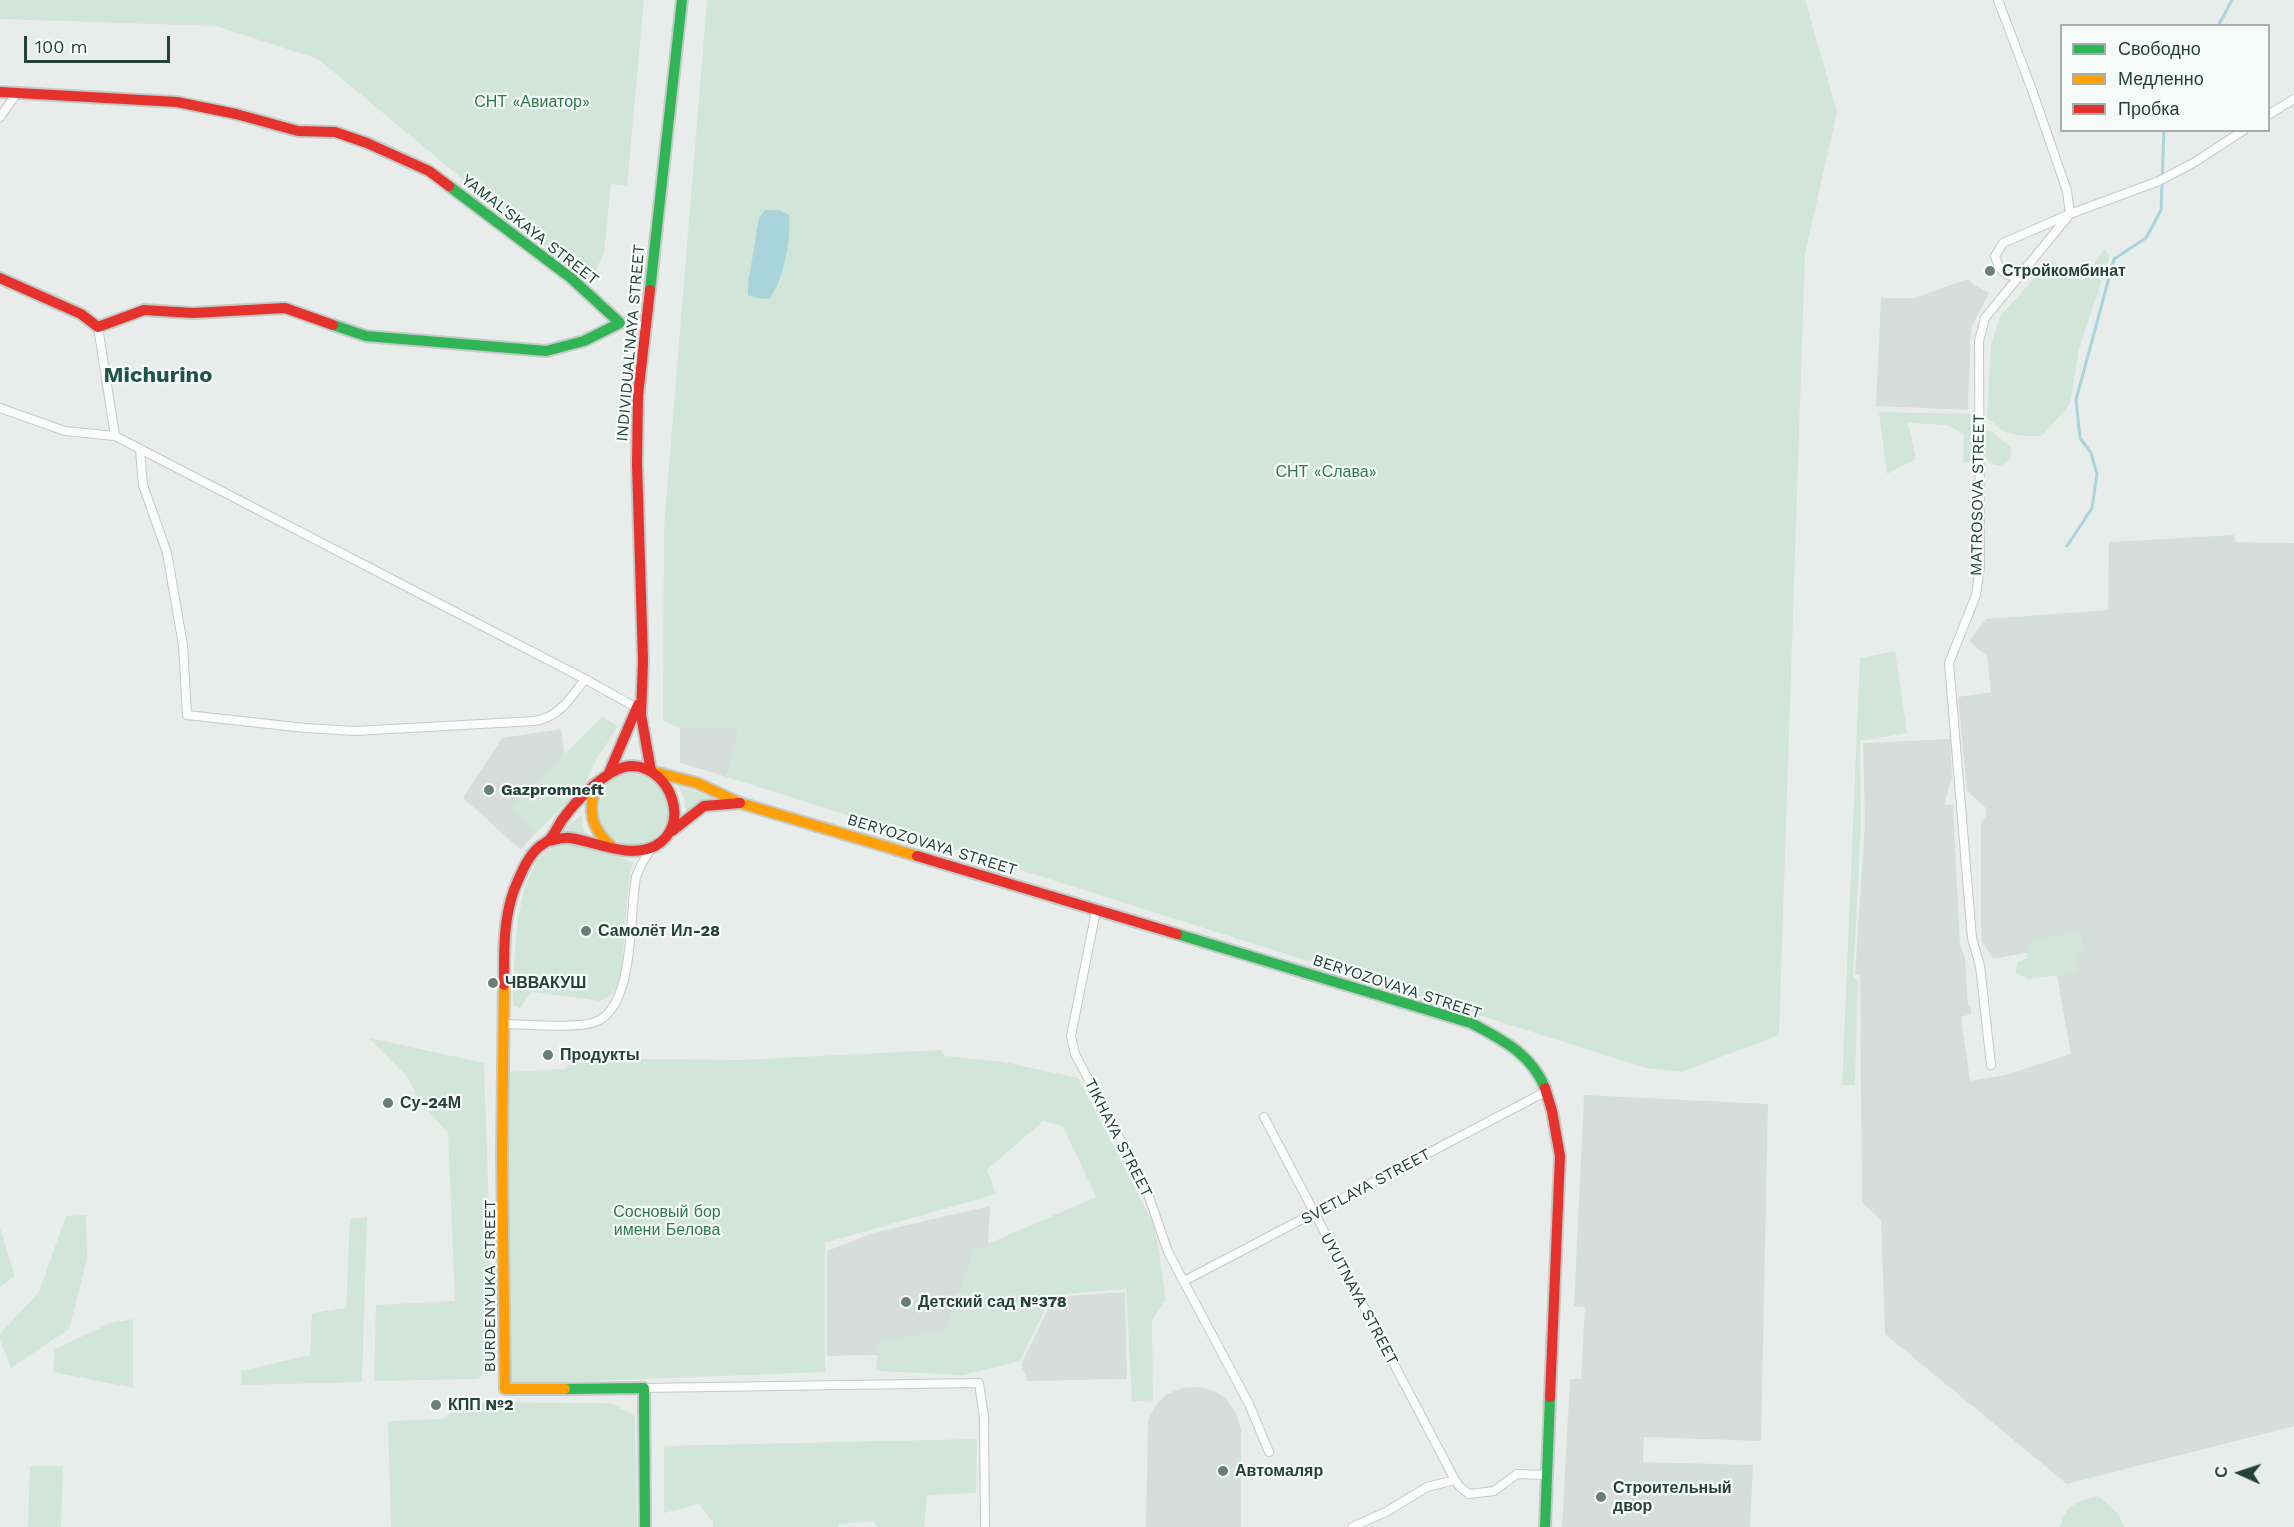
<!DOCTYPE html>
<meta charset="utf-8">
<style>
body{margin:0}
#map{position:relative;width:2294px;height:1527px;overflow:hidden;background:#e8edeb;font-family:"Work Sans",sans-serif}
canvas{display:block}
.legend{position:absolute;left:2060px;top:24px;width:210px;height:108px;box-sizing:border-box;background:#f7fbf9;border:2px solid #a3b1ad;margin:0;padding:8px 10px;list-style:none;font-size:18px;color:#24423a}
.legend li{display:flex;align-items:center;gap:12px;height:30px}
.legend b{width:30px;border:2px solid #a3b1ad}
.north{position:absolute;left:2210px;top:1443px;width:60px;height:60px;-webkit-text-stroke:4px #f7fbf9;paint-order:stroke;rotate:273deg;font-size:16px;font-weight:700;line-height:24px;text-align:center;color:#24423a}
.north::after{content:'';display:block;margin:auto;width:21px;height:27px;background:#24423a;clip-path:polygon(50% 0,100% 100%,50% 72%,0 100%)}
.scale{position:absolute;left:24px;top:36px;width:146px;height:27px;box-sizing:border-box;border:3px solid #24423a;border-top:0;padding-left:8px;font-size:18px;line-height:21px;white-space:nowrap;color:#24423a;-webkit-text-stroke:4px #f7fbf9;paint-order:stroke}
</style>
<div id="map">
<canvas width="2294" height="1527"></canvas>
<ul class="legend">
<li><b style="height:8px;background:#30b455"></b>Свободно</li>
<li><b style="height:8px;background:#ff9f0a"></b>Медленно</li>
<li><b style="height:8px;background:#e5322d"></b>Пробка</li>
</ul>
<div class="north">С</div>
<div class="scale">100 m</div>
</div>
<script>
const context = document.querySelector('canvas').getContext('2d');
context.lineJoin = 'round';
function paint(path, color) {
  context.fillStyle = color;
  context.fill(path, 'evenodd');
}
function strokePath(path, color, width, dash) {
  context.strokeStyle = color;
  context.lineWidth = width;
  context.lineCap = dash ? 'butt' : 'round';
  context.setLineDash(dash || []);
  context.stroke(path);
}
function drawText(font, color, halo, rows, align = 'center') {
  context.font = font + ' "Work Sans",sans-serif';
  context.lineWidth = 4.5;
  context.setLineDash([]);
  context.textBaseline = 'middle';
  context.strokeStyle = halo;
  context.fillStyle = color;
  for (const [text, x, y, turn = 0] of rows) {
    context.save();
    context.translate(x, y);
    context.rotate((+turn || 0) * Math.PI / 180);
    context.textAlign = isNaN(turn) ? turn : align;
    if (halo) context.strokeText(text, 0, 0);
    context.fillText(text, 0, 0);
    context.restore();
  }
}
const built = new Path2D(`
 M1968 279 1974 285 1989 293 1971 328 1968 410 1876 406 1881 298H1914Z
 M2234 535 2235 542 2294 543V1426L2067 1484 1885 1334 1881 1220 1862 1202 1860 975 1855 974 1865 822 1863 743 1950 739 1952 777 1944 805H1953L1960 944 1965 958 1968 1006H1971V1014L1961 1017 1970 1081 2005 1075 2071 1054 2052 948 1993 959 1981 940V821L1985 818 1986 808 1967 791 1958 697 1991 692 1987 656 1969 641 1986 619 2108 610 2109 542Z
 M680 728H739L727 777 680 763Z
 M561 729 570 791 521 850 463 798 502 738Z
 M1584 1095 1768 1104 1761 1441 1644 1437 1643 1462 1753 1465 1750 1527H1562L1570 1379H1581L1585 1307 1574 1306Z
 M990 1206 982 1353 827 1356V1251L873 1233Z
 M1125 1292 1127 1379 1028 1381 1021 1365 1054 1297Z
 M1199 1387 1215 1391 1227 1400 1237 1414 1241 1430V1527H1146L1148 1420 1155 1406 1167 1394 1183 1388Z`);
const green = new Path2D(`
 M0 0H644L627 186 611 184 604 253 589 284 318 59 216 26 0 19Z
 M707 0H1805L1837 112 1805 254 1779 1035 1681 1072 1646 1068 727 777 739 728H680L663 721 664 527Z
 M2104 249 2110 256 2079 349 2070 404 2042 436C2016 436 2006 437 1987 417L1991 344 2001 315 2051 260 2083 281Z
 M1879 412 1971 414V463L1963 462 1964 434 1947 425 1908 423 1916 459 1887 474Z
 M1984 431H1991L2011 447 2010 459 2002 465H1995L1984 456Z
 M1895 651 1907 733 1860 741 1861 826 1853 976 1858 981 1855 1085H1842L1860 658Z
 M603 716 618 727 597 758 583 787 536 833 511 807Z
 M597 809a36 36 0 1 1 72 0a36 36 0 1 1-72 0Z
 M678 786 716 798 697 804 686 813 684 798Z
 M582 814 583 828 591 841 557 835Z
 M569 842 583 844 633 862 628 887 621 981C616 991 610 996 600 1001L532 992 520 1008 513 1005C515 964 511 846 569 842Z
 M2080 931 2083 950 2075 954 2078 973 2028 979 2015 972 2018 962 2027 958 2029 941Z
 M369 1038 484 1063 494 1363 478 1379 374 1381 376 1305 455 1301 448 1133 419 1100 408 1078Z
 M942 1050 945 1056 1004 1062 1078 1078 1155 1227 1166 1300 1152 1320 1153 1402 1132 1401 1126 1289 1052 1295 1020 1361 963 1375 876 1371 878 1342 945 1330 974 1250 1096 1197 1063 1126 1043 1121 987 1170 996 1194 825 1243V1372L511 1384 507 1072 564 1069 572 1063 643 1059 739 1060Z
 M86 1215 87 1259 69 1329 11 1368 0 1340V1334L39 1292 66 1216Z
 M367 1217 362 1382 242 1385 241 1371 310 1355 312 1313 346 1308 350 1219Z
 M0 1228 15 1276 0 1287Z
 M133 1319V1388L53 1372 55 1349 111 1323Z
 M462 1402 610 1403 635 1416 637 1527H391L388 1421 443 1419Z
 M977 1439 976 1493 927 1495 924 1527H878L873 1521 839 1524V1527H713V1522L699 1504 664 1513V1446Z
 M30 1466H63L61 1527H28Z
 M2098 1496 2117 1513 2125 1527H2060C2067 1504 2075 1502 2098 1496Z`);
const water = new Path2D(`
 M765 210H779L789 215C792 234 783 284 769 299L757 298 748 295V284L759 218Z`);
const stream = new Path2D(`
 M2218 26 2232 0
 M2067 546 2092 508 2097 474 2091 453 2080 438 2076 400 2114 259 2146 238 2161 210 2164 130`);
const street = new Path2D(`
 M1998 0 2032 90 2067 191 2070 214 2003 243 1995 256C1999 269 2002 275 2016 277
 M2268 115 2294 99
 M0 117 17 93
 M620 323 645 326
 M98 327 115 436
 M0 408 65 431 115 436 585 679 637 708
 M140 450 143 485 167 553 183 645 187 715 305 728 355 731 535 721C560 717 571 697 585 679
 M1096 911 1071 1036 1075 1054 1146 1188 1168 1252 1249 1404 1269 1452
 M504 1024C526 1024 576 1029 595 1022 636 1007 629 913 636 877L641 865 652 847
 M1991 1065 1980 966 1972 938 1949 663 1976 595 1980 566 1979 341 1985 318 2070 214 2159 181 2195 162 2244 130
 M1264 1117 1455 1480
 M1184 1281 1547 1091
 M644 1388 979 1383 984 1417 985 1527
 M1352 1527 1386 1512 1427 1487 1455 1480 1460 1487 1469 1494 1494 1491 1517 1474 1547 1475`);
const fast = new Path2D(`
 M650 290 682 0
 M333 325 366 336 546 351 584 341 620 323 571 278 449 186
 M1177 934 1471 1023C1502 1040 1531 1053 1545 1088
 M565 1389 644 1388 645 1527
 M1545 1527 1550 1397`);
const slow = new Path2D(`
 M651 771 697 783 740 803 917 856
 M597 786C586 810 592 829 611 846
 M504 985 502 1154 505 1389H565`);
const jam = new Path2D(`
 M0 92 177 102 236 114 298 131 335 132 367 143 429 171 449 186
 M0 278 81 314 98 327 144 310 193 313 285 308 333 325
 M650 290 638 395 637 464 643 661 641 715 651 771
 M609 773 638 705
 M672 831 704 806 740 803
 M917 856 1177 934
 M504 985C504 954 503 920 514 890 520 876 527 857 539 847 543 844 547 842 550 839 555 833 558 826 562 820 575 802 609 765 633 766 671 768 692 826 655 846 629 859 597 842 570 838 563 837 555 840 548 841
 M1545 1088 1552 1111 1560 1156 1550 1397`);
const markers = [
 [1990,271,6,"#697e78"],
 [489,790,6,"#697e78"],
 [586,931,6,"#697e78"],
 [493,983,6,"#697e78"],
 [548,1055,6,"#697e78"],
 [388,1103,6,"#697e78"],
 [906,1302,6,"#697e78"],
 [436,1405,6,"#697e78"],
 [1223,1471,6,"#697e78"],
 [1601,1497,6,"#697e78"]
];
const parkNames = [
 ["СНТ «Авиатор»",532,102],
 ["СНТ «Слава»",1326,472],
 ["Сосновый бор",667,1212],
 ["имени Белова",667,1230]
];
const streetNames = [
 ["YAMAL'SKAYA STREET",530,230,38],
 ["INDIVIDUAL'NAYA STREET",631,343,-85],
 ["MATROSOVA STREET",1978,495,-89],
 ["BERYOZOVAYA STREET",932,845,17],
 ["BERYOZOVAYA STREET",1397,987,18],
 ["TIKHAYA STREET",1118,1138,63],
 ["SVETLAYA STREET",1366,1187,-28],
 ["BURDENYUKA STREET",490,1286,-90],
 ["UYUTNAYA STREET",1359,1299,62]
];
const poiNames = [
 ["Стройкомбинат",2002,271],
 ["Gazpromneft",501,790],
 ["Самолёт Ил-28",598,931],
 ["ЧВВАКУШ",505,983],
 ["Продукты",560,1055],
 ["Су-24М",400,1103],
 ["Детский сад №378",918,1302],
 ["КПП №2",448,1405],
 ["Автомаляр",1235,1471],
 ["Строительный",1613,1488],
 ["двор",1613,1506]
];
const districtNames = [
 ["Michurino",158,376]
];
paint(built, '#d6dedb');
paint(green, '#d1e6d8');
paint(water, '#a9d4db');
strokePath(stream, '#a9d4db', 3);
strokePath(street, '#c5cac8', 10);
strokePath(fast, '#c3cbc8', 14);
strokePath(slow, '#c3cbc8', 14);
strokePath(jam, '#c3cbc8', 14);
strokePath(street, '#fcfcfc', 8);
strokePath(fast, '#30b455', 10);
strokePath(slow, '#ff9f0a', 10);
strokePath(jam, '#e5322d', 10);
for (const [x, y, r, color] of markers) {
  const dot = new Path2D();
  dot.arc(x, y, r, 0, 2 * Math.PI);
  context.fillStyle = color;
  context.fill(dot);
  strokePath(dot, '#f7fbf9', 2);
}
drawText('16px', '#2d7a4b', '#f7fbf9', parkNames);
drawText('16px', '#24423a', '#f7fbf9', streetNames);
drawText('bold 16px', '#24423a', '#f7fbf9', poiNames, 'left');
drawText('bold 22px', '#1f5548', '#f7fbf9', districtNames);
</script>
